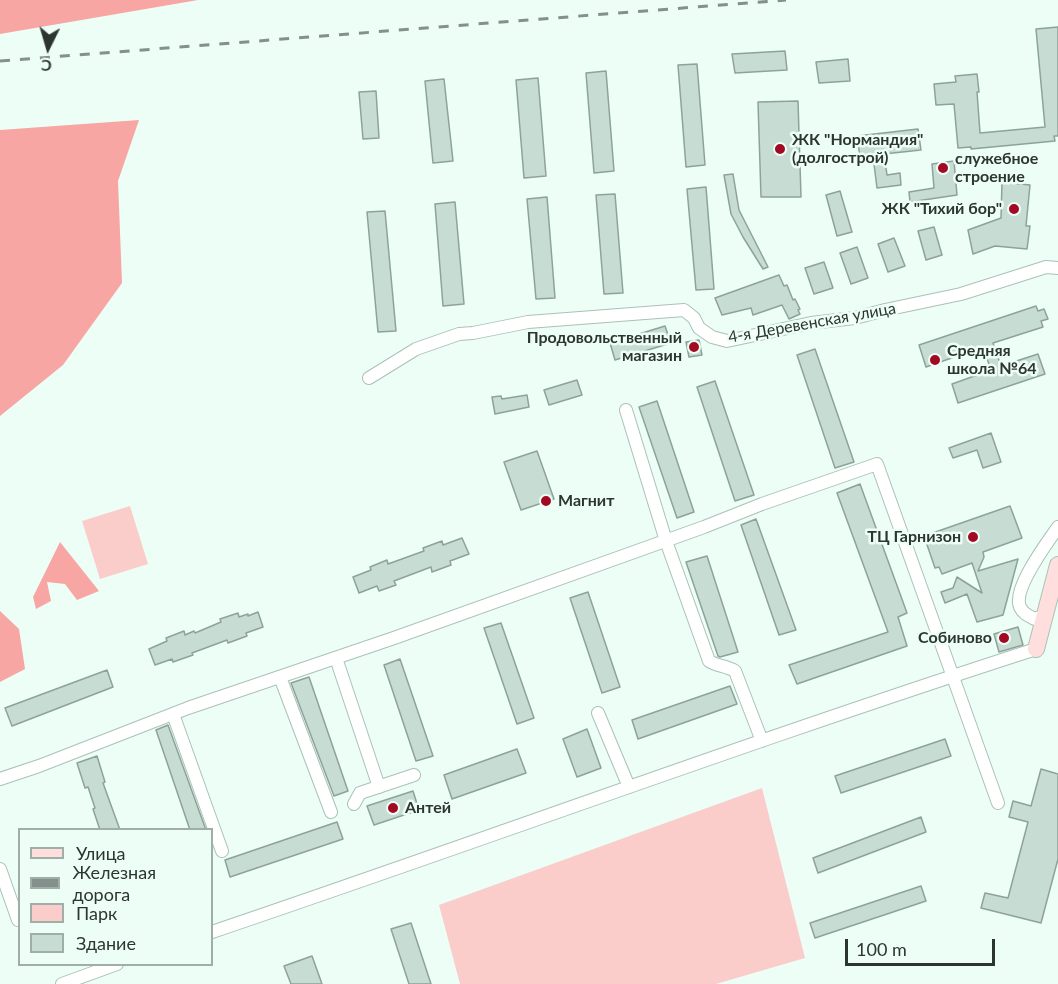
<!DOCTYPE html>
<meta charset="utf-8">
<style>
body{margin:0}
#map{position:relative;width:1058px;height:984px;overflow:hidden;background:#ecfef6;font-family:Lato,sans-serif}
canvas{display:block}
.legend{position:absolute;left:18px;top:828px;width:195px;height:138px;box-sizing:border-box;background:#ecfef6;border:2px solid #a0aea8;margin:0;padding:8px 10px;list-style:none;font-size:18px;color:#2d3532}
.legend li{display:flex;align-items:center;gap:12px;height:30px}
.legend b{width:30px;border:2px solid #a0aea8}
.north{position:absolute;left:18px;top:18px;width:60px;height:60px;-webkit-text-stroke:4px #ecfef6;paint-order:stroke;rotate:185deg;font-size:16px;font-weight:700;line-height:24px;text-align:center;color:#2d3532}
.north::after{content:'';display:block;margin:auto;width:21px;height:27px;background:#2d3532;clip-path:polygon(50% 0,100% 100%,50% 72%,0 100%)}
.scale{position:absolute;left:845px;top:939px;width:150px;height:27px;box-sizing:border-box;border:3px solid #2d3532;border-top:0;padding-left:8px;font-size:18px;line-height:21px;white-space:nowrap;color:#2d3532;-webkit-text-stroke:4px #ecfef6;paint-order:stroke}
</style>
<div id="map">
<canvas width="1058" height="984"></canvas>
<ul class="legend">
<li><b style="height:8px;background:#fedfde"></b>Улица</li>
<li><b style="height:8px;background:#84908b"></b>Железная дорога</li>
<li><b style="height:16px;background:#fbcdca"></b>Парк</li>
<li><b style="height:16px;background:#c7ddd3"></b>Здание</li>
</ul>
<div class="north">С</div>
<div class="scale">100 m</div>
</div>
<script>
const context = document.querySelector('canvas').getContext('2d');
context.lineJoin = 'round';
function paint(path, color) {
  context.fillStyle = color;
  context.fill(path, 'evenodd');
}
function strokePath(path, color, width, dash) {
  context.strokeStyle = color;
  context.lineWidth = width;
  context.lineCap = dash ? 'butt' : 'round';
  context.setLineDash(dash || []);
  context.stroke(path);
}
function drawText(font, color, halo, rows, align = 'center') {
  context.font = font + ' Lato,sans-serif';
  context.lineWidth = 5;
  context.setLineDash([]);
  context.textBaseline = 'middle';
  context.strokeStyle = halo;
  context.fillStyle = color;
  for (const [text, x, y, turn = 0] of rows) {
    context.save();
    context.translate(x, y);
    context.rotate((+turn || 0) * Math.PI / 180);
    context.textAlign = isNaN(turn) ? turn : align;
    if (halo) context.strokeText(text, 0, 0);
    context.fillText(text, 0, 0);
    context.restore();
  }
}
const green = new Path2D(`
 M130 506 148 564 100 579 82 521Z
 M762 788 805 958 716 984H460L439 905Z`);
const forest = new Path2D(`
 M0 0H198L0 34Z
 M139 120 118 181 122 283 63 365 0 416V130Z
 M60 542 99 591 77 600 65 584 47 582 51 601 36 609 33 597Z
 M0 611 19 629 25 669 0 682Z`);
const building = new Path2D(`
 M1058 27V136H1054L1055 141 971 149V147L958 148 954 104 936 105 934 84 956 82 955 76 977 74 979 92H977L980 133 1045 127 1036 29Z
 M785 51 787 70 735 73 732 54Z
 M848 59 850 81 819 83 816 62Z
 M697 64 705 165 686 167 678 65Z
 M606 71 614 171 594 173 586 73Z
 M538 78 546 176 524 178 516 80Z
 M444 79 453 161 433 163 425 81Z
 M376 91 379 138 363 139 359 92Z
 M798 101 801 197H761L758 102Z
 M918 129 921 150 884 154 887 175 900 173 901 185 877 188 873 156 860 157 857 136Z
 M954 161 957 195 910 202 909 192 934 188 932 164Z
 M733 174 739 210 768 267 763 269 743 237 731 214 724 175Z
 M1002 182 1030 185 1026 226H1030L1027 249 995 246 973 254 968 230 1001 218Z
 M706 187 714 289 696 290 687 189Z
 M840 191 852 232 837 236 826 195Z
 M615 194 623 293 604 294 596 195Z
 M547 197 555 298 536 299 527 199Z
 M455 202 464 304 443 306 435 204Z
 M385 211 396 331 378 332 367 212Z
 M934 227 942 255 926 260 918 231Z
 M894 238 905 266 888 272 878 244Z
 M857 247 868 278 851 284 840 253Z
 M824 262 833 288 814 294 805 268Z
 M779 275 784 286 787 285 793 300 795 299 800 309 798 310 800 314 789 319 782 305 753 315 751 308 722 315 715 298Z
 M1036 306 1038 311 1044 309 1048 319 1041 321 1043 327 993 343 1001 366 1038 354 1045 374 958 403 952 384 991 370 983 347 926 367 919 345Z
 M665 326 671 343 615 360 610 343Z
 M699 340 702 355 689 357 686 342Z
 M815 349 854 462 835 468 797 355Z
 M577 380 582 395 549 405 544 390Z
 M715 381 754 495 735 501 697 387Z
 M527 395 529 407 495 414 492 397 501 396 502 399Z
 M657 401 694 512 677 518 639 407Z
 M991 433 1001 462 983 468 977 450 953 458 949 448Z
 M537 451 554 499 521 510 504 462Z
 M860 484 907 613 898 617 907 646 797 684 789 665 888 632 837 493Z
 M1010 506 1022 538 983 552 984 557 978 571 1018 559 1003 615 977 622 967 594 945 603 941 592 953 588 957 577 982 593 972 563 942 574 939 567 935 568 924 536Z
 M756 519 796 630 779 635 741 525Z
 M462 538 469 554 450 561 451 565 432 572 431 567 394 581 396 585 379 591 377 586 359 593 353 577 371 570 370 567 387 560 388 564 424 551 423 548 442 541 443 545Z
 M707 556 738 652 720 657 718 656 686 562Z
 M588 592 620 687 602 693 570 598Z
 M258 612 263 627 246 633 247 636 228 643 227 640 192 653 193 655 173 662 172 659 155 665 149 649 167 641 166 638 184 631 185 635 194 631 195 633 221 622 220 619 238 613 239 617 248 614V616Z
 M501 623 534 718 517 724 484 628Z
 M1018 627 1023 645 999 652 994 634Z
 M400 659 433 756 416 761 384 665Z
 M107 670 113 687 12 726 5 708Z
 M309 677 348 791 334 796 291 683Z
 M730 686 737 704 638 739 632 720Z
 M168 725 206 830H190L156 730Z
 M587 729 601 768 577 777 563 739Z
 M945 739 951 756 841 793 835 776Z
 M517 749 526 773 452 799 444 775Z
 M97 756 105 782 103 783 120 830H100L93 809 95 808 88 787 85 788 77 763Z
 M1041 769 1058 774V859L1041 923 981 908 985 893 1008 898 1028 822 1009 817 1013 801 1031 806Z
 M413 791 419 810 374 825 367 806Z
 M921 817 926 832 818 873 813 858Z
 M337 822 343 839 230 877 225 860Z
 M921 886 926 901 815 938 810 923Z
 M411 923 431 984H409L391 929Z
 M312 956 322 984H291L284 966Z`);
const street = new Path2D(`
 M369 378 416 349 459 334 473 333 528 322 684 310 694 318 699 328 712 337 727 341 811 323 855 318 885 310 961 294 1046 267 1058 268
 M626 410 666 541 709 661C717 666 726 666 735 671L762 741
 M1045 615 1035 619C1029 616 1023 614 1020 607 1012 589 1047 543 1058 527
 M336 658 379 787
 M280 677 331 812
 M598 713 629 787
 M173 714 222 851
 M0 779 39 766 188 708 394 638 704 527 762 504 877 464 998 803
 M354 804 360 793 414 775
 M0 869 18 920
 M212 932C487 839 759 738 1036 649
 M62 984 117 964`);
const secondary = new Path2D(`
 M1036 649 1058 565`);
const rail = new Path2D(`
 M0 61 786 0`);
const markers = [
 [780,149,6,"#a40924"],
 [943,168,6,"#a40924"],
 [1014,209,6,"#a40924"],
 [694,347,6,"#a40924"],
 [935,360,6,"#a40924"],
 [546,501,6,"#a40924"],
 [973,537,6,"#a40924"],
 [1004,638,6,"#a40924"],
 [393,808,6,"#a40924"]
];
const poiNames = [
 ["ЖК \"Нормандия\"",792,140],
 ["(долгострой)",792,158],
 ["служебное",955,159],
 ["строение",955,177],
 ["ЖК \"Тихий бор\"",1002,209,"right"],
 ["Продовольственный",682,338,"right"],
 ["магазин",682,356,"right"],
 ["Средняя",947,351],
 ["школа №64",947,369],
 ["Магнит",558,501],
 ["ТЦ Гарнизон",961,537,"right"],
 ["Собиново",992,638,"right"],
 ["Антей",405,808]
];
const streetNames = [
 ["4-я Деревенская улица",812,323,-10]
];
paint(green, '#fbcdca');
paint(forest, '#f7a6a3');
paint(building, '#c7ddd3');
strokePath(building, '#8da399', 1.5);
strokePath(street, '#abc1b7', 14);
strokePath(secondary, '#abc1b7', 18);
strokePath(street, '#fff', 12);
strokePath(secondary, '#fedfde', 16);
strokePath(rail, '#84908b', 3, [10, 10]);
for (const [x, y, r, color] of markers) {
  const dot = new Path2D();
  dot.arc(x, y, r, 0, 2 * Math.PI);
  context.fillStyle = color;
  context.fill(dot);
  strokePath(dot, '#ecfef6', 2);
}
drawText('bold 16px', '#2d3532', '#ecfef6', poiNames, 'left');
drawText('16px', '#2d3532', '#ecfef6', streetNames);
</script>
